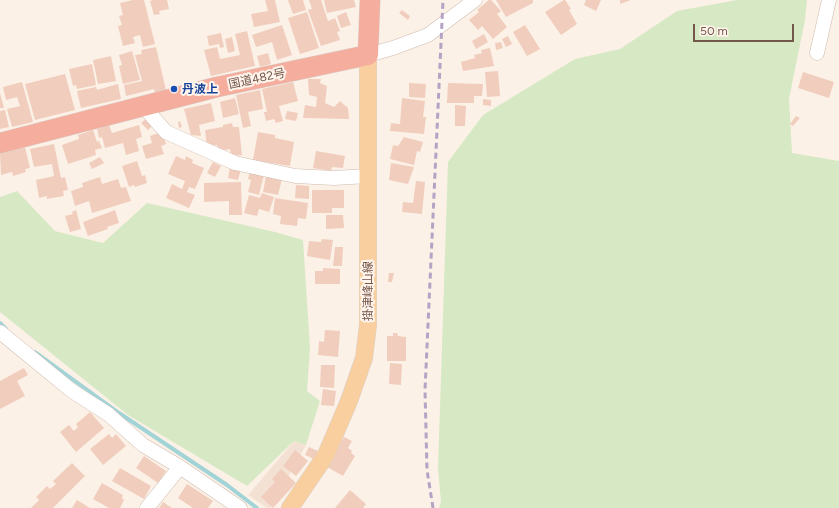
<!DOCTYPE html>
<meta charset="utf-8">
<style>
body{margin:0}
#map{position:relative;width:839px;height:508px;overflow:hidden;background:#fcf1e6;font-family:Figtree,sans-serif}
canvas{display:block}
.scale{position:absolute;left:693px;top:24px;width:101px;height:18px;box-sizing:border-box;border:2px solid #74564b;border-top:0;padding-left:5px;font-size:12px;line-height:14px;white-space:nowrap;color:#74564b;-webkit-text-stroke:3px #fff5ec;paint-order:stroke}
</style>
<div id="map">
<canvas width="839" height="508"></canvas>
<div class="scale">50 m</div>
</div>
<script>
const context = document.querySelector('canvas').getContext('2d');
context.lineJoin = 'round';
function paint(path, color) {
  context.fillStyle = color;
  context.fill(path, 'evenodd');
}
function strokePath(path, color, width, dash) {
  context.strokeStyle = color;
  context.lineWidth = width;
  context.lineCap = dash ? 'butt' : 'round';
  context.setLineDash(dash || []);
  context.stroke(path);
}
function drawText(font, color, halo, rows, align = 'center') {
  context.font = font + ' Figtree,"Noto Sans JP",sans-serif';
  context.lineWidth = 4;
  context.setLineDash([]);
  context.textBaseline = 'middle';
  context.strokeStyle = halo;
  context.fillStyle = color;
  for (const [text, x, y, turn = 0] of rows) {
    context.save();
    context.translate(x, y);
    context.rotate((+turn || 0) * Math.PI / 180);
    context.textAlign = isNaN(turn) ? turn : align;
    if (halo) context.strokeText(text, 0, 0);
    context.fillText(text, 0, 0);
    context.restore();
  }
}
const residential = new Path2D(`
 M294 441 306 445 271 508H267L248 495Z`);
const green = new Path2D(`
 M737 0H807L805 20 789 99 792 153 839 161V508H439L441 502 438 468 448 162 483 115 575 59 620 49 677 11Z
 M17 191 55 231 103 243 147 203 275 232 303 240 310 348 307 391 320 401 306 445 294 441 247 486 128 415 0 312V197Z`);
const stream = new Path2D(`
 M0 323 6 329
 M35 352 119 413 227 485 257 508`);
const building = new Path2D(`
 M133 0H144L155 44 143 47 140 35 133 37 135 43 123 46 118 26 122 25 119 16 123 15 120 3Z
 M153 0H167L169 9 159 11 160 14 154 15 150 1Z
 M265 0H275L280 22 254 27 251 14 268 11Z
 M288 0H303L306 10 293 14Z
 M309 0H321L328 21 335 18 340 31 337 32 340 40 321 46 308 10 312 9Z
 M324 0H354L356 7 327 13Z
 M489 0H491L501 11 497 14 507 27 493 39 482 26 478 30 469 20 479 12 477 10Z
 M496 0H533V3L506 17Z
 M564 0H565L571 9 569 10 577 24 561 35 545 12Z
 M586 0H601L596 11 584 5Z
 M620 0H631L620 4Z
 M402 10 410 16 408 20 399 13Z
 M307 12 319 48 300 54 288 18Z
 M346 12 351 25 341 28 337 16Z
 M282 25 292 55 277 60 272 42 256 47 252 35Z
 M525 25 540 49 527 56 513 32Z
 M247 31 255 66 211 76 204 50 217 47 220 59 240 55 235 34Z
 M221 33 224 47 220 48 219 44 209 46 207 36Z
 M484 34 488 42 476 49 472 41Z
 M508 36 512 44 506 47 502 39Z
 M232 37 235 51 228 53 225 39Z
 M501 42 503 48 496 50 495 43Z
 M156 47 166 90 155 93 154 89 126 96 124 85 142 81 135 55 142 54 141 50Z
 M490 48 494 66 463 71 461 62 475 58 474 55 482 53 481 50Z
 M132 51 140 80 123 84 119 66 122 65 119 55Z
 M268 53 271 64 260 67 257 56Z
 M111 56 116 81 98 84 93 60Z
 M92 64 96 85 77 89 76 85 73 86 69 69Z
 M498 71 500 96 487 97 485 72Z
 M803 72 834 82 829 98 798 88Z
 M65 74 75 110 35 120 25 84Z
 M308 79H321L320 83 327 86 325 103 334 107 340 101 348 108 349 119 303 118 305 105 316 107 317 97 309 95Z
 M22 82 33 122 12 127 7 109 20 106 17 97 6 100 3 87Z
 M293 82 298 101 279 106 283 121 276 123 274 119 266 121 264 112H267L262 89Z
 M409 83 426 84 425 98 409 97Z
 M448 83 483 84 482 96H474V103H447Z
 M118 84 121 99 81 108 77 91 96 87 97 90Z
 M260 90 263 109 248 112 251 126 243 128 236 95Z
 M0 93 4 108H0Z
 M235 98 239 114 223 118 220 102Z
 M402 98 425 101 423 117H426L424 134 390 131 391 123 400 124Z
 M483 99 491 100V106L483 105Z
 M211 103 215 121 199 125 201 136 191 135 184 109Z
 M455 105 466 106 465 126H455Z
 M5 110 9 127 0 129V111Z
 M287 111 298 113 296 121 285 119Z
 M796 116 800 118 793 126 790 124Z
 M147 118 153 125 148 130 141 123Z
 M180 121 182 127 179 128 178 122Z
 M232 123 233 127H239L242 155 231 156 230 149 218 151 217 145 207 147 205 130 223 127V125Z
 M109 125 112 133 139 125 142 137 136 139 139 151 126 155 123 143 105 148 102 137 99 138 97 129Z
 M93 130 97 142 99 141 102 148 95 150 96 155 68 164 62 145 79 139 78 135Z
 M162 132 166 144 161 146 164 154 146 159 142 146 152 143 150 136Z
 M258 132 275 135V138L294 142 290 166 253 160Z
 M404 137 423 142 420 152 417 151 414 165 390 159 393 145 398 146Z
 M54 144 61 178 65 177 68 190 63 191 64 196 47 199V196L39 198 36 180 54 176 52 164 34 167 30 149Z
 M25 147 30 168 25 169 26 172 13 176 12 172 1 175 0 153Z
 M316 151 345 156 343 168 332 167 331 171 313 168Z
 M176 156 185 160 186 156 193 160 192 163 204 168 195 189 189 187 187 192 195 195 189 208 166 198 172 184 182 189 185 181 168 174Z
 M100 157 104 163 92 169 89 163Z
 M137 161 142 176 145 175 147 183 135 187 134 185 129 187 122 166Z
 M213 162 221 166 215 177 207 173Z
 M391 163 414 167 408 184 389 180Z
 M230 167 241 169 238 180 228 178Z
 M250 172 264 175 259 195 248 192 251 180 248 179Z
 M266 176 282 179 278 195 263 192Z
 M100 177 102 184 118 179 121 188 126 187 131 201 92 213 89 201 75 206 71 191 83 187 82 183Z
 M416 181 425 182 422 214 402 212 403 202 413 203Z
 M241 182 242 215H229V201L204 202V183Z
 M296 185 309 186V199L295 198Z
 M312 190H344V208H332V213H312Z
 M262 193 274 197 269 212 259 209 257 216 244 213 249 195 260 198Z
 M275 198 308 203 306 219 298 218 297 226 280 224 281 216 273 214Z
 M76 210 81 229 70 232 65 216 73 214 72 212Z
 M115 210 119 223 107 227 108 229 88 236 83 222Z
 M326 215H343L344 228 326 229Z
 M322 239 333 240 330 260 307 256 309 241 321 242Z
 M335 247H343L342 266H333Z
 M323 268 340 269V284H315V271H323Z
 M389 273H394L392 282H388Z
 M325 330 340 331 338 357 318 355 319 341 324 342Z
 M393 333H397L398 336 406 337V361H387V336H393Z
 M390 363 402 364 401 385 389 384Z
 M321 365H335L334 388 320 387Z
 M24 368 28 375 17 381 25 396 0 409V381Z
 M323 389 336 391 334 406 321 405Z
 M90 412 104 428 76 452 60 432 69 425 74 431 78 427 76 424Z
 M109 434 112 438 116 434 126 446 103 465 90 449Z
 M344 437 352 441 348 448 352 451 351 453 355 456 343 476 327 467Z
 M309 447 318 451 314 459 305 455Z
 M295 450 308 461 296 476 283 466Z
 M144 456 166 471 158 483 136 468Z
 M72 463 85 476 53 508H31L39 500 36 497 47 486 50 489 56 484 53 481Z
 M120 468 151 486 144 499 112 481Z
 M281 469 296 483 273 508 261 497 275 482 272 479Z
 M102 483 123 495 122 498 124 500 120 508H109L93 499Z
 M187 484 213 501 208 508H193L178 498Z
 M350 490 366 504 363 508H335Z
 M77 500 90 508H72Z
 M163 502 172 508H159Z`);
const minor = new Path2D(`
 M817 53 829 0
 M368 55 393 48 428 35 475 0
 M143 106 166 132 235 163 295 176 334 178 368 176
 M0 332 72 391 108 414 143 445 180 467 240 508
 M147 508 180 467`);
const major = new Path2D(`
 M290 508 326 455 349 401 364 358 368 325V55`);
const highway = new Path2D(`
 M0 143 217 87 368 55 370 0`);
const rail = new Path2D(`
 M433 508 427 470 425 390 443 0`);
const markers = [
 [174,89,4,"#1a4fb4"]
];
const streetNames = [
 ["国道482号",257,79,-12],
 ["掛津峰山線",368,291,-90]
];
const transitNames = [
 ["丹波上",182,89]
];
paint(residential, '#f3e2d4');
paint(green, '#d7e9c4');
strokePath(stream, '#a1d3d7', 4);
paint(building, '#f1cdbe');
strokePath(minor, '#cfbaaf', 15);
strokePath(major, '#d8d0cd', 18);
strokePath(highway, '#d8d0cd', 21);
strokePath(minor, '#fff', 14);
strokePath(major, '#f9cfa0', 17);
strokePath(highway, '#f5ad9e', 20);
strokePath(rail, '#b3a4c5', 3, [6, 4]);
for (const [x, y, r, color] of markers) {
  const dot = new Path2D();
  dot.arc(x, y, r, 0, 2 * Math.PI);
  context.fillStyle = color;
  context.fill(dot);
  strokePath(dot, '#fff5ec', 1.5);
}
drawText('12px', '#74564b', '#fff5ec', streetNames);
drawText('bold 12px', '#164399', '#fff5ec', transitNames, 'left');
</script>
